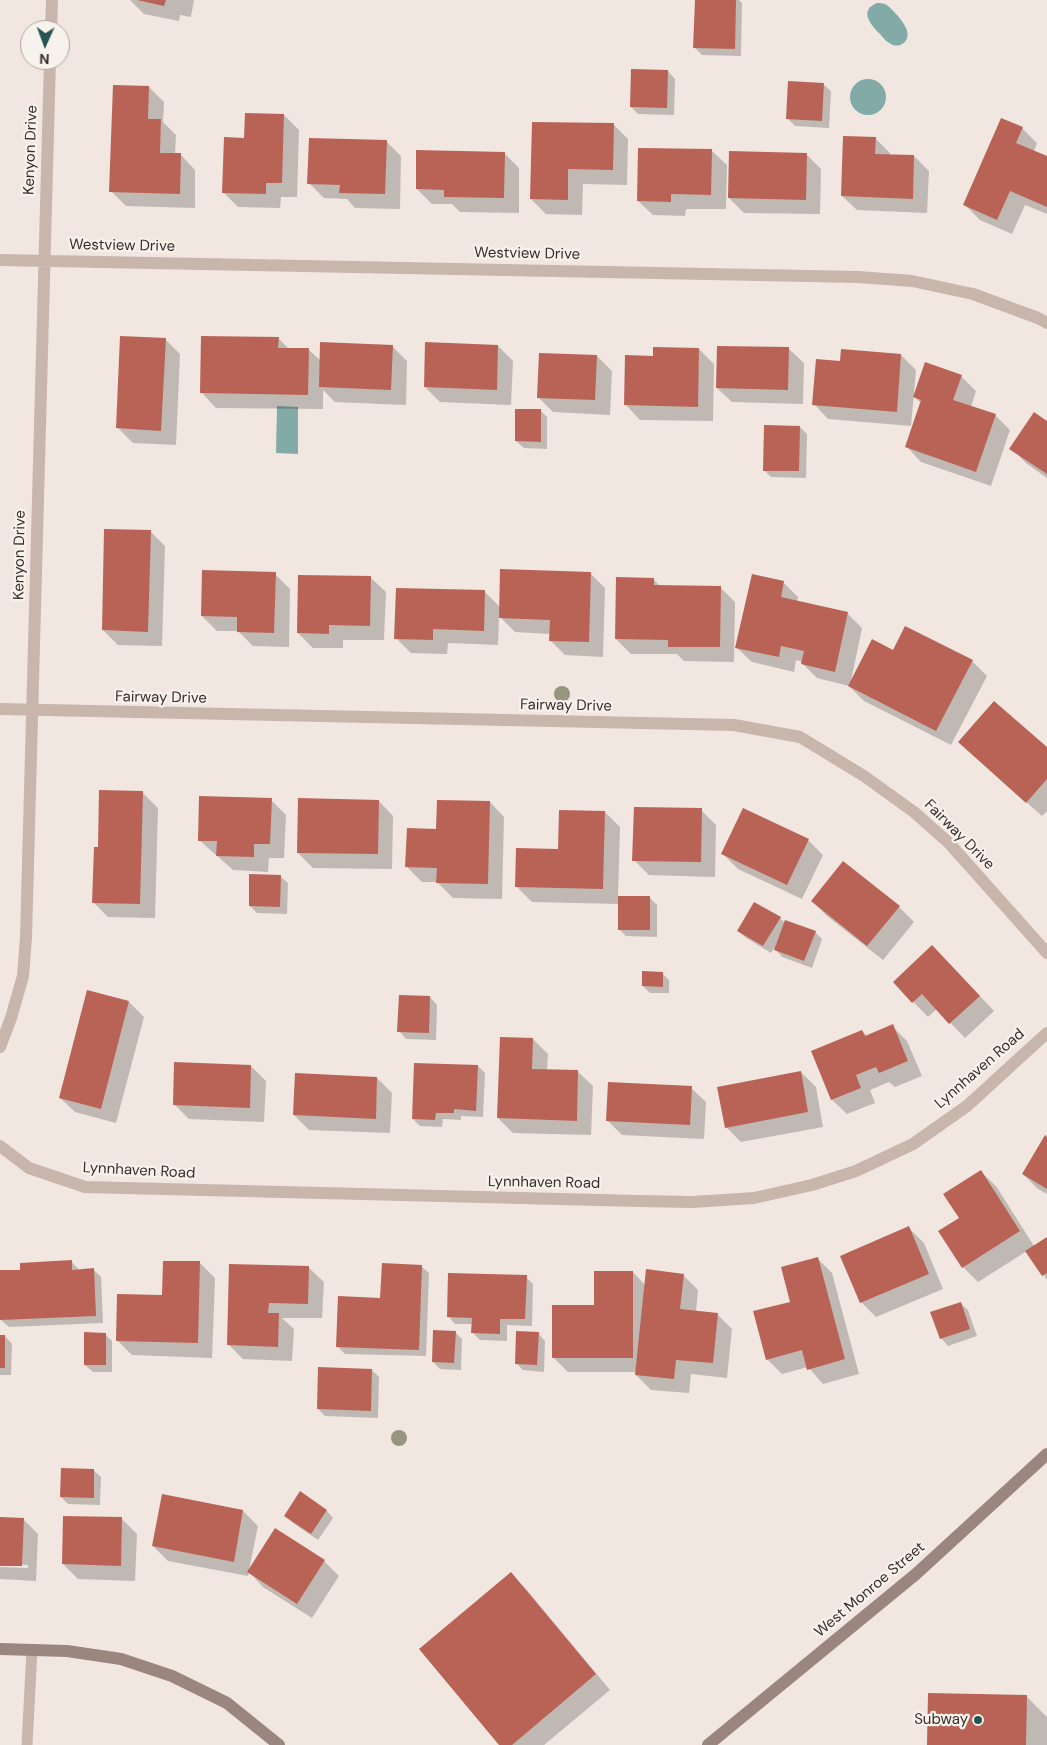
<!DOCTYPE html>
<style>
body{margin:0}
#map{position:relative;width:1047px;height:1745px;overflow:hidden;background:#f1e7e0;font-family:"DM Sans",sans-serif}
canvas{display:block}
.north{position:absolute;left:20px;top:20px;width:50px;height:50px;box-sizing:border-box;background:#f8f2ec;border:1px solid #aba39f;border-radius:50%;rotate:182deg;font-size:14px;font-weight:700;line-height:20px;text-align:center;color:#372d2b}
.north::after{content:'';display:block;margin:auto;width:18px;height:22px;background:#255452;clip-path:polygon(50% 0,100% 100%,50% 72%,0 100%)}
</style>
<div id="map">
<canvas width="1047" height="1745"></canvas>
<div class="north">N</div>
</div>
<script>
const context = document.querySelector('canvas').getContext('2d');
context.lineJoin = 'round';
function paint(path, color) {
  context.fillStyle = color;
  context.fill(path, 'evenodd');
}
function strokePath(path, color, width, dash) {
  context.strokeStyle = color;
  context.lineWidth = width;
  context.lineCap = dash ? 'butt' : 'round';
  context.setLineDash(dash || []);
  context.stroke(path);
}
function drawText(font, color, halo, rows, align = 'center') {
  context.font = font + ' "DM Sans",sans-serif';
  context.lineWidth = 4.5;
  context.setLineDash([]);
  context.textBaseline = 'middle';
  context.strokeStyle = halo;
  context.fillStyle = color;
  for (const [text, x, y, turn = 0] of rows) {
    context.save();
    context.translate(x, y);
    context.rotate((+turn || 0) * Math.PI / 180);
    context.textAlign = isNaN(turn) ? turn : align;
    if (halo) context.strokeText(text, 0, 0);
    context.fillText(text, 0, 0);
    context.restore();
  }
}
const water = new Path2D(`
 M877 3C881 3 885 3 888 6 896 13 918 35 902 44 899 46 894 46 891 44 886 42 883 37 879 33 870 24 859 10 877 3Z
 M850 97a18 18 0 1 1 36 0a18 18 0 1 1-36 0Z
 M277 406 298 407V454L276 453Z`);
const shadow = new Path2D(`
 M130 0H194L191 17 180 15 179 21 144 14Z
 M696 0H739L742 3 741 56 702 55 695 48Z
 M668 71 675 79 674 115 638 114 631 107Z
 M823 84 831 91 829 128 795 126 788 119Z
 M149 87 164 102 163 122 176 135 175 154 181 155 195 170V208L126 206 111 191Z
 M284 115 299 130 297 197H281L280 208 238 207 223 192 245 139Z
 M613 124 628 139 627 185 583 184 582 215 546 214 531 199Z
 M1022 128 1037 143 1034 151 1047 157V214L1025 205 1012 234 980 220 965 205Z
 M875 138 890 153V156H914L929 171 927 213 857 210 842 196Z
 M386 141 401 156 400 209 355 208 347 199 324 198 309 183Z
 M712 151 727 165 726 209H686L685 216 653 215 638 201Z
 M504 153 519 168V213L460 212 452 204H432L417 189Z
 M806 154 821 169 820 214 744 213 729 198Z
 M278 338 289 349H308L321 361 392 346 407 361 406 405 335 402 323 390V409L216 408 202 393Z
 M165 339 180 354 176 445 133 443 118 428Z
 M498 346 513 361 511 405 440 402 425 387Z
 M699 349 714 364 713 421 640 420 626 405 654 357Z
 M789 349 804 363 803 404 732 402 717 388Z
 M901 355 916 370 911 426 828 419 814 404 841 362Z
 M597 356 612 371 610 415 553 412 538 397Z
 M961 376 976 391 971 407 995 415 1010 430 991 486 921 462 907 447 922 404 914 397Z
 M540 410 547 417V449L524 448 516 441Z
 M1047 422V478L1026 463 1011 448Z
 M800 427 807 434 806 478 771 477 764 470Z
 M150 531 165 546 162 646 118 645 103 630Z
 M590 573 605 588 603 657 565 655 550 640V634L515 632 499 616 498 645 448 643 447 654 411 653 396 638 484 591 501 608Z
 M275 574 290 589 289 647 253 646 238 631H217L202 616Z
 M371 578 386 592 384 640H343V648H313L298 633Z
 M653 579 660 586 720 587 735 602 734 662 684 661 677 654H631L616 639Z
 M783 582 798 597 797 602 847 613 862 628 851 681 893 652 972 661 987 676 951 745 864 701 849 686 817 678 802 663 803 662 796 660 794 672 752 662 737 648Z
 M959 742 1047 749V811L1042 816Z
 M143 793 158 808 155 918 108 917 93 902 99 848Z
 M271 800 286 815 284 858H269L268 872 233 870 199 840Z
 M379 801 393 816 392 869 313 868 298 853Z
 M490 802 504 817 502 899 453 898 437 882H422L407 867 437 830Z
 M701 810 716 825 715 877 649 875 634 860Z
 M605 812 620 827 618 897H649L657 905V937L626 936 619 929V904L532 902 517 887Z
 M808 840 823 855 802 899 738 869 723 854Z
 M280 876 288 883 287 914 257 913 250 906Z
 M812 901 899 907 914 922 883 960 827 916Z
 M780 918 785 923 815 932 822 939 812 968 782 957 774 948 771 953 746 938 739 931Z
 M947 961 994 1011 965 1038 937 1009 928 1017 894 982Z
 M662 973 669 980V993H650L643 986Z
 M88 992 129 1002 144 1017 116 1123 75 1112 60 1098Z
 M430 997 437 1005 436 1040 406 1039 399 1031Z
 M892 1026 907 1041 922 1076 895 1087 889 1082 870 1090 875 1103 847 1114 832 1100 813 1051 862 1031 867 1036Z
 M533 1039 548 1054 547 1071 578 1072 593 1086 591 1135 513 1133 498 1118Z
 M251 1066 266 1081 264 1122 189 1119 174 1104Z
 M478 1066 485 1073 483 1117 461 1116V1120L443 1119 442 1127 420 1126 413 1119Z
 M801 1072 816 1087 823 1127 741 1142 726 1127Z
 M377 1078 392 1093 390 1133 309 1130 294 1115Z
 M691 1088 706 1102 704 1139 622 1135 607 1120Z
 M1047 1138V1194L1038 1189 1023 1174Z
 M981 1172 996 1186 1034 1246 1047 1238V1280L1027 1251 978 1282 963 1267 961 1218Z
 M909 1228 924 1243 943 1289 876 1317 861 1302Z
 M817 1258 832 1273 859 1374 823 1384 808 1367 782 1374 767 1359 791 1303Z
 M71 1261 79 1270H94L101 1277 103 1323 9 1327 1 1320 0 1272 21 1271Z
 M200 1263 215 1278 212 1358 132 1355 117 1340Z
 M230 1265 309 1268 324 1282 322 1318H282L294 1329 292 1361 243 1359 228 1344Z
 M421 1266 429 1273 426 1356 345 1354 338 1347 382 1299Z
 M633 1272 645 1285 683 1275 698 1290 696 1312 717 1314 732 1329 727 1378 691 1374 689 1393 651 1390 636 1375 637 1372H568L553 1357Z
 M526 1277 533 1284 532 1326 507 1325V1341L480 1340 472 1332 473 1324H455L448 1316Z
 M960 1303 968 1310 977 1336 948 1346 941 1338Z
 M455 1332 462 1339 461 1370 440 1369 433 1362Z
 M538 1333 545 1341 544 1372 523 1370 516 1363Z
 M105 1334 112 1341V1372H93L85 1365Z
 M0 1336H5L12 1344 11 1375H0Z
 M372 1370 379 1377 378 1418 325 1416 318 1409Z
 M93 1470 101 1477 100 1505 68 1504 61 1497Z
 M326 1510 333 1518 318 1540 293 1523 285 1516Z
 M243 1511 258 1526 249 1570 324 1561 339 1576 312 1618 263 1587 249 1572 248 1576 168 1561 153 1546Z
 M0 1518 23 1519 38 1534 36 1581 0 1579V1567L28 1568V1565L0 1564Z
 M122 1519 137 1534 135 1581 78 1579 63 1564Z
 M511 1574 526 1589 610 1690 544 1745H501Z
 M1026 1696 1047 1717V1745H928Z`);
const building = new Path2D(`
 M137 0H166L164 6Z
 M695 0H736L735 49 693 48Z
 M631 69 668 70 667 108 630 107Z
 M788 81 824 83 822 121 786 119Z
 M113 85 149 86 148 119H161L160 153H181L180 194 109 192Z
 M245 113 284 114 282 183H266V194L222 193 224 137 244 138Z
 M1001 118 1023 127 1016 143 1047 156V207L1010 191 997 220 963 205Z
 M532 122 614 123 613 170 568 169V200L530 199Z
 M843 136 876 137 875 154 914 155 913 199 841 196Z
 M309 138 387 140 385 194 339 193 340 185 307 184Z
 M638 148 712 149 711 195 671 194V202L637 201Z
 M416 150 505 152 504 198 444 197V190L416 189Z
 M729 151 807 153 806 200 728 198Z
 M120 336 166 338 161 431 116 428Z
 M201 336 279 337 278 348H309L308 395 200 393Z
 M320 342 393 345 391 390 319 387Z
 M425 342 498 345 497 390 424 387Z
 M717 346 789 347 788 390 716 388Z
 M653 347 699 348 698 407 624 405 625 355 653 356Z
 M841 349 901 354 897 412 812 405 816 359 840 361Z
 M539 353 597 355 595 400 537 398Z
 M925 362 962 375 953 400 996 414 976 472 905 447 921 400 913 397Z
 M515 409H541V442L515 441Z
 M1034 412 1047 421V474L1009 449Z
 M764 425 800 426 799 471H763Z
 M104 529 151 530 148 632 102 630Z
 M500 569 591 572 589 642 549 641 550 620 499 618Z
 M202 570 276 572 274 633 237 632V617L201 616Z
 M752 574 784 581 781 597 848 612 835 672 801 664 804 651 781 646 779 657 735 648Z
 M298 575 371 576 370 626 329 625V634L297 633Z
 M616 577 654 578V585L721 586 720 647H668V640L615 639Z
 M396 588 485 590 484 631 433 629V640L394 639Z
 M905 626 973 660 936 731 848 686 872 639 893 650Z
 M994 701 1047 747V779L1026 803 958 742Z
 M99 790 143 791 140 904 92 903 94 847H98Z
 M199 796 272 798 270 844H254V857L216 856 217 841H198Z
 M298 798 379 800 378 854 297 853Z
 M437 800 490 801 488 884 436 883 437 868 405 867 407 828 436 829Z
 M634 807 702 808 701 862 632 861Z
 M743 808 809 839 787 885 721 854Z
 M559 810 605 811 603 889 515 887 516 848 558 849Z
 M843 861 900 906 867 946 811 901Z
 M249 874 281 875 280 907 249 906Z
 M618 896H650V930H618Z
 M754 902 781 917 763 946 737 931Z
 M785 920 816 931 804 961 774 950Z
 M932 945 980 996 949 1024 922 994 912 1003 893 982Z
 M642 971 663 972V987L642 986Z
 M87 990 129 1001 101 1109 59 1098Z
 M399 995 430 996 429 1033 397 1032Z
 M893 1024 908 1061 879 1073 876 1067 856 1075 861 1088 831 1100 811 1051 862 1030 865 1036Z
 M500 1037 533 1038 532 1069 578 1070 577 1121 497 1118Z
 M174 1062 251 1065 250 1108 173 1105Z
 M414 1063 478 1065 476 1111 454 1109V1113H436L435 1120 412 1119Z
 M801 1071 808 1112 725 1128 717 1087Z
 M295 1073 377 1077 376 1119 293 1115Z
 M608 1082 692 1086 690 1125 606 1121Z
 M1045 1135 1047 1137V1189L1022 1174Z
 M981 1170 1020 1231 962 1268 938 1231 959 1218 943 1194Z
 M909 1226 929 1274 860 1303 840 1256Z
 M1047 1237V1273L1042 1276 1025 1251Z
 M818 1257 845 1359 807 1370 802 1350 766 1360 753 1311 790 1302 781 1267Z
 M72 1260V1270L94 1268 96 1316 0 1320V1270H20V1263Z
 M163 1261H200L198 1343 116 1341 117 1294 162 1295Z
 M382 1263 422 1265 419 1350 336 1347 338 1296 380 1298Z
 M229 1264 309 1266 308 1304 269 1303 268 1313H279L278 1347 227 1345Z
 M646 1269 684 1274 680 1309 718 1313 713 1363 676 1360 674 1379 635 1375Z
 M594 1271H633V1358H552V1305H594Z
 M448 1273 527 1275 525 1319H500V1334L471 1333 472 1318 447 1317Z
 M961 1302 970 1329 940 1339 930 1312Z
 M433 1330 456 1331 454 1363 432 1362Z
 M516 1331 539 1332 537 1365 515 1364Z
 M84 1332 106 1333V1365H84Z
 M0 1335H5V1368H0Z
 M318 1367 372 1369 371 1411 317 1409Z
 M61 1468 94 1469V1498L60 1497Z
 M300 1491 327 1510 311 1534 284 1516Z
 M162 1494 243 1510 234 1562 152 1546Z
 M63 1516 122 1517 121 1566 62 1564Z
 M0 1517 24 1518 22 1566H0Z
 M275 1528 325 1560 297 1604 247 1572Z
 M511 1572 596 1674 512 1745H499L419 1649Z
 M928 1693 1027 1695 1026 1745H927Z`);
const lane = new Path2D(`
 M27 1745 32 1650`);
const street = new Path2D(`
 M51 30 52 0
 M0 260 858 277 912 281 973 294 1038 318 1047 323
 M0 709 734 725 800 737 864 776 914 812 949 843 1047 953
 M0 1047 11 1018 23 976 26 937 50 60
 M0 1146 29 1168 85 1187 638 1201 692 1202 754 1198 812 1185 856 1171 913 1144 967 1106 1047 1033`);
const secondary = new Path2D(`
 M0 1649 67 1651 121 1659 172 1676 227 1703 279 1745
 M708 1745 916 1574 1047 1454`);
const trees = [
 [562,694],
 [399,1438]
];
const markers = [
 [978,1720,5,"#255452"]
];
const streetNames = [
 ["Kenyon Drive",31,150,-88],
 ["Westview Drive",122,246,1],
 ["Westview Drive",527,254,1],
 ["Kenyon Drive",20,555,-89],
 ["Fairway Drive",161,698,1],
 ["Fairway Drive",566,706,1],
 ["Fairway Drive",959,835,45],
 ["Lynnhaven Road",980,1069,-41],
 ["Lynnhaven Road",139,1171,3],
 ["Lynnhaven Road",544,1183,1],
 ["West Monroe Street",870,1590,-40]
];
const poiNames = [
 ["Subway",968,1720]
];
paint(water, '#82aba7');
paint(shadow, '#0003');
paint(building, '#b86356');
strokePath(lane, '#c8b6ad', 11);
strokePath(street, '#c8b6ad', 12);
strokePath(secondary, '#9b867f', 12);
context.fillStyle = '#959580';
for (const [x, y] of trees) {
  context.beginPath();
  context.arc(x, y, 8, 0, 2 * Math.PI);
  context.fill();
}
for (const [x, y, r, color] of markers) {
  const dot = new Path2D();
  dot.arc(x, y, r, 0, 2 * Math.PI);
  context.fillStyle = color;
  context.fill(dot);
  strokePath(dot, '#f8f2ec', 2);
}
drawText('15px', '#372d2b', '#f8f2ec', streetNames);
drawText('15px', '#372d2b', '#f8f2ec', poiNames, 'right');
</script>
